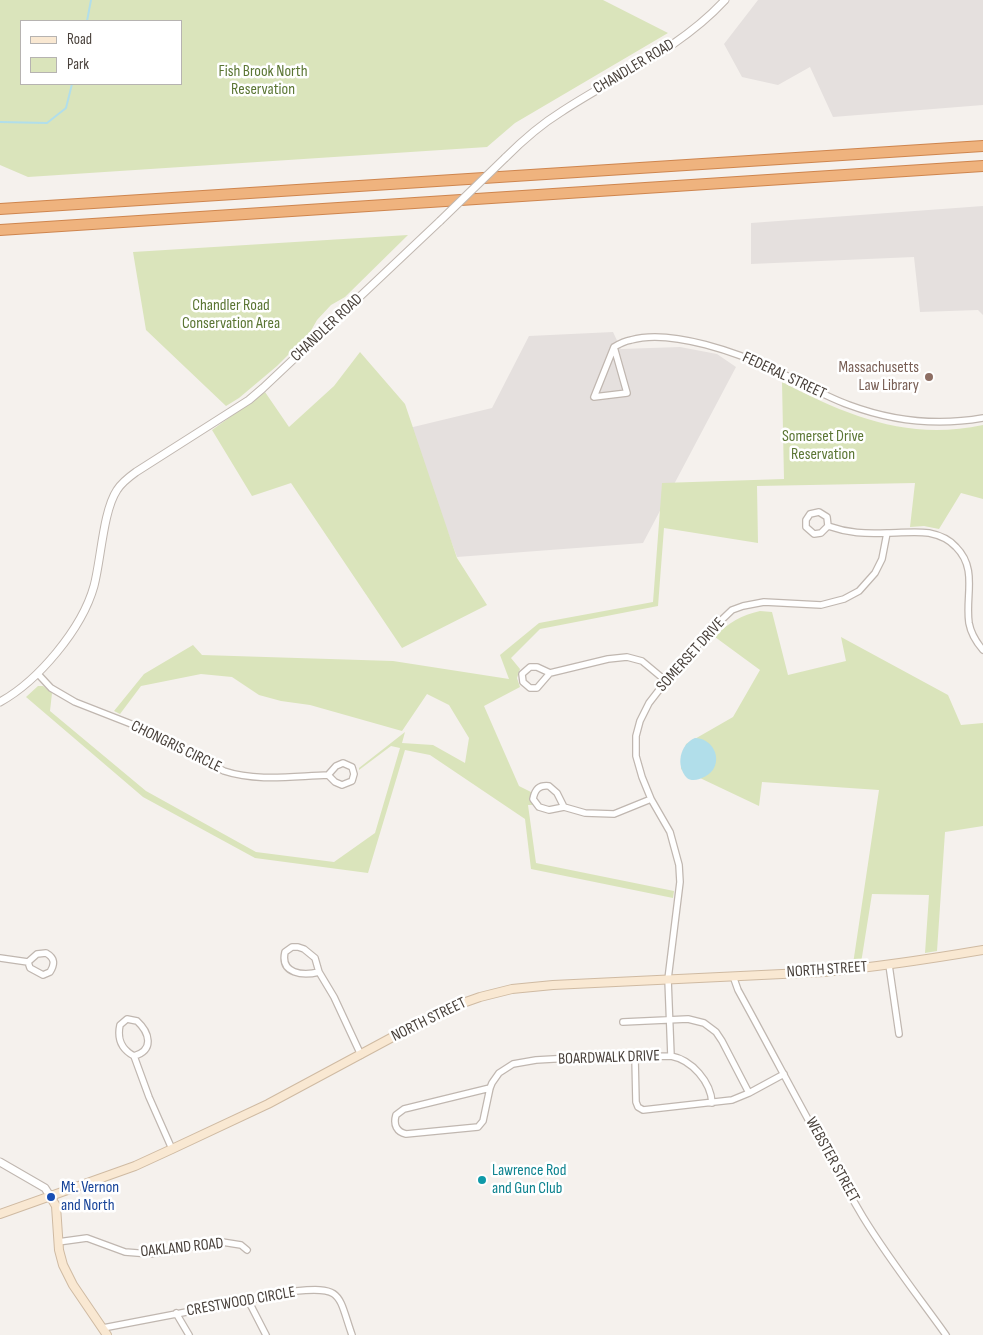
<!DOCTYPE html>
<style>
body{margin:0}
#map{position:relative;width:983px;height:1335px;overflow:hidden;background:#f5f1ed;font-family:"Sofia Sans Condensed",sans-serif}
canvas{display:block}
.legend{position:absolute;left:20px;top:20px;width:162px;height:65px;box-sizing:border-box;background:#fff;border:1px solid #b6b3b1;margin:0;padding:6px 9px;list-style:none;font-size:15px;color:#49413b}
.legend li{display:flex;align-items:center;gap:10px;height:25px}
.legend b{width:25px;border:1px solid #b6b3b1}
</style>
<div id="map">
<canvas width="983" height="1335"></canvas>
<ul class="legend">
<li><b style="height:6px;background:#f9e8d2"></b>Road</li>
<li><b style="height:14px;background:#dae4bb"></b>Park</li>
</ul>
</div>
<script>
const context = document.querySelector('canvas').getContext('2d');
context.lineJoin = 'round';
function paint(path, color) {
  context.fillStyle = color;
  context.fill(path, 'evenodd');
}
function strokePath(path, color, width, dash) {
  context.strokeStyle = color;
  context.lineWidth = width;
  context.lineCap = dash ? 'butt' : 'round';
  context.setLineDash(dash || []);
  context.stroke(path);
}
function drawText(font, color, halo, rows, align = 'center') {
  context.font = font + ' "Sofia Sans Condensed",sans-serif';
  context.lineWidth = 5;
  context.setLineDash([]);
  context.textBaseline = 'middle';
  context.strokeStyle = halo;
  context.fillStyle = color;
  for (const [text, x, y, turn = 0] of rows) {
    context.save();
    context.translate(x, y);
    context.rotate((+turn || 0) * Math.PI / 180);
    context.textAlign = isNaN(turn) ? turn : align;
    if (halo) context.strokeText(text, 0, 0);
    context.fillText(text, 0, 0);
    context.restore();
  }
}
const industrial = new Path2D(`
 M758 0H983V105L833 117 810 67 778 85 742 77 724 44Z
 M983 206V315L978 310 920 312 914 257 751 264V223Z
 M613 332 621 349 680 347 717 354 736 367 643 543 457 557 409 428 492 408 529 336Z`);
const green = new Path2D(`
 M0 0H603L668 33 515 123 487 147 28 177 0 165ZM21 21H181V84H21Z
 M408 235 345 297 331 305 317 320 309 334 277 366 239 398 226 406 146 330 133 252Z
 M360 352 405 404 457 558 487 605 402 648 291 483 252 496 212 430 265 392 289 427 334 386Z
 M782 382C848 416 907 441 983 425V499L961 493 939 529 924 526 910 527 915 483 757 486 758 543 664 528 658 606 540 629 511 658 520 669 517 678 520 687 484 706 519 786 531 792V798L533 805H528L536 863 674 891 673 898 531 869 525 819 430 755 405 750 368 873 255 858 143 797 26 697 38 686H43L52 693 50 711 146 791 256 852 334 862 375 833 400 748 391 746 359 770V768L405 732 402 743 433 745 465 763 469 738 449 705 427 694 402 731 310 705 281 701 259 695 232 677 201 674 141 686 120 714 114 711 144 674 193 645 202 655 393 661 509 679 500 655 539 623 653 602 662 483 784 479Z
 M760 611 772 612 788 675 846 661 841 637 948 695 961 725 983 723V826L945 832 937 951 925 953 929 895 872 894 861 963 853 964 879 790 762 782 759 806 681 769 686 744 733 717 760 670 715 637C727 623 742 615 760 611Z`);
const water = new Path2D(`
 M695 738C710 738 721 754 714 768 710 776 694 784 687 778 675 766 680 744 695 738Z`);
const stream = new Path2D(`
 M87 21 91 0
 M0 122 47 123 66 108 72 84`);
const minor = new Path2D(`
 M614 347 594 397 627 393 614 347C619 344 625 341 631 340 671 328 741 354 777 371 801 382 824 396 849 405 892 421 938 426 983 418
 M828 526 821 533 814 534 806 527V520L810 514 819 512 827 517 828 526C848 533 865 534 887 533
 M550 673 537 688H530L523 682 522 674 530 667H537L550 673 608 659 627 657 642 661 666 681
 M38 674 51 688 75 702 144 729 224 771C257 782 294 776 328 775L335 782 342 785 352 781 354 774 352 767 343 763 336 766 328 775
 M564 807 549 810 539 807 533 799C535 789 539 785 549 786L557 793 564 807 585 813 614 814 651 799
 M46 953C55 958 55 964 50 972L43 975 30 968 28 962 37 954Z
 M0 958 28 962
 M889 965 899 1034
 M319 972C303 976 280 974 285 952L292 947H298L304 949 315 958 319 972 334 997 361 1055
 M733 976 738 990C780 1066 819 1143 863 1217 888 1258 918 1296 946 1335
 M623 1022 688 1019 704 1023 716 1032 722 1041 749 1093
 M134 1056C121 1049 117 1039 120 1025L127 1019 137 1021C149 1032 155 1050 134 1056L149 1097 172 1149
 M671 1056 668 979 680 882 679 865 670 832 651 799 642 777 636 756V736L640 721 649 703 666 681 711 630 732 610 743 606 764 602 821 605 844 599 859 591 875 573 882 559 887 533C901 533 915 531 929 533 939 535 949 539 956 547 978 569 965 596 969 623 971 634 977 643 983 650
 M635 1057 636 1102 638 1107 643 1110 732 1100 749 1093 784 1074
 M490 1088 404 1109 396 1115C393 1125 397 1132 406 1134L478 1127 483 1121 490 1088 492 1083 499 1073 513 1064 536 1060 571 1058 671 1056C692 1060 711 1082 712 1103
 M58 1242 87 1238 125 1252 150 1254 222 1242 241 1245 247 1250
 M248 1300 266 1335
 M176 1313 189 1335
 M103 1328 296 1291C343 1286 338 1295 352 1335`);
const tertiary = new Path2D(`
 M505 158C522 141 540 125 561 112 617 75 679 50 725 0
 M0 702C38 681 82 629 94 586 101 560 103 511 117 490 122 482 129 477 136 472L249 400 263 388 440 221
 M0 1162 45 1188 50 1196`);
const secondary = new Path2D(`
 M50 1196 56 1206 59 1250 63 1265 73 1285 107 1335
 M0 1214 135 1166 172 1149 268 1104 443 1010 480 997 512 989 553 985 824 972C878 967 930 959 983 950`);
const motorway = new Path2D(`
 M0 209 983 146
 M0 230 983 166`);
const tertiaryBridge = new Path2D(`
 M440 221 505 158`);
const markers = [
 [929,377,5,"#8d6e63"],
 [482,1180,5,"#0f9aa8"],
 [51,1197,5,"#1a4fb4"]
];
const streetNames = [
 ["CHANDLER ROAD",634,67,-31],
 ["CHANDLER ROAD",327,328,-43],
 ["FEDERAL STREET",784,376,25],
 ["SOMERSET DRIVE",691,655,-48],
 ["CHONGRIS CIRCLE",176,747,26],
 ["NORTH STREET",827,970,-4],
 ["NORTH STREET",429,1020,-26],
 ["BOARDWALK DRIVE",609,1058,-2],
 ["WEBSTER STREET",832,1160,61],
 ["OAKLAND ROAD",182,1248,-6],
 ["CRESTWOOD CIRCLE",241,1302,-10]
];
const parkNames = [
 ["Fish Brook North",263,72],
 ["Reservation",263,90],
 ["Chandler Road",231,306],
 ["Conservation Area",231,324],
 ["Somerset Drive",823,437],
 ["Reservation",823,455]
];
const educationNames = [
 ["Massachusetts",919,368],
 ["Law Library",919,386]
];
const cultureNames = [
 ["Lawrence Rod",492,1171],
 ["and Gun Club",492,1189]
];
const transitNames = [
 ["Mt. Vernon",61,1188],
 ["and North",61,1206]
];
paint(industrial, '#e5e0de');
paint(green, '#dae4bb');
paint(water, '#b1deea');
strokePath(stream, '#b1deea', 2);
strokePath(minor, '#c0b7b0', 8);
strokePath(tertiary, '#c0b7b0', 9);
strokePath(secondary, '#cfbaa2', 10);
strokePath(motorway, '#ce854e', 12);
strokePath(minor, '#fff', 5.5);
strokePath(tertiary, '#fff', 7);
strokePath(secondary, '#f9e8d2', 8);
strokePath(motorway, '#efb37e', 10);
strokePath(tertiaryBridge, '#c0b7b0', 9, []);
strokePath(tertiaryBridge, '#fff', 7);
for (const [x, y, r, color] of markers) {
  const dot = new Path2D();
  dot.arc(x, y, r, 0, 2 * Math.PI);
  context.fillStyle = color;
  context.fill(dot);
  strokePath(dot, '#fff', 2);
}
drawText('16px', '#49413b', '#fff', streetNames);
drawText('16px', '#5a7533', '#fff', parkNames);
drawText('16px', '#785e54', '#fff', educationNames, 'right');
drawText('16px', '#0d838f', '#fff', cultureNames, 'left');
drawText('16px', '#164399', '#fff', transitNames, 'left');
</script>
